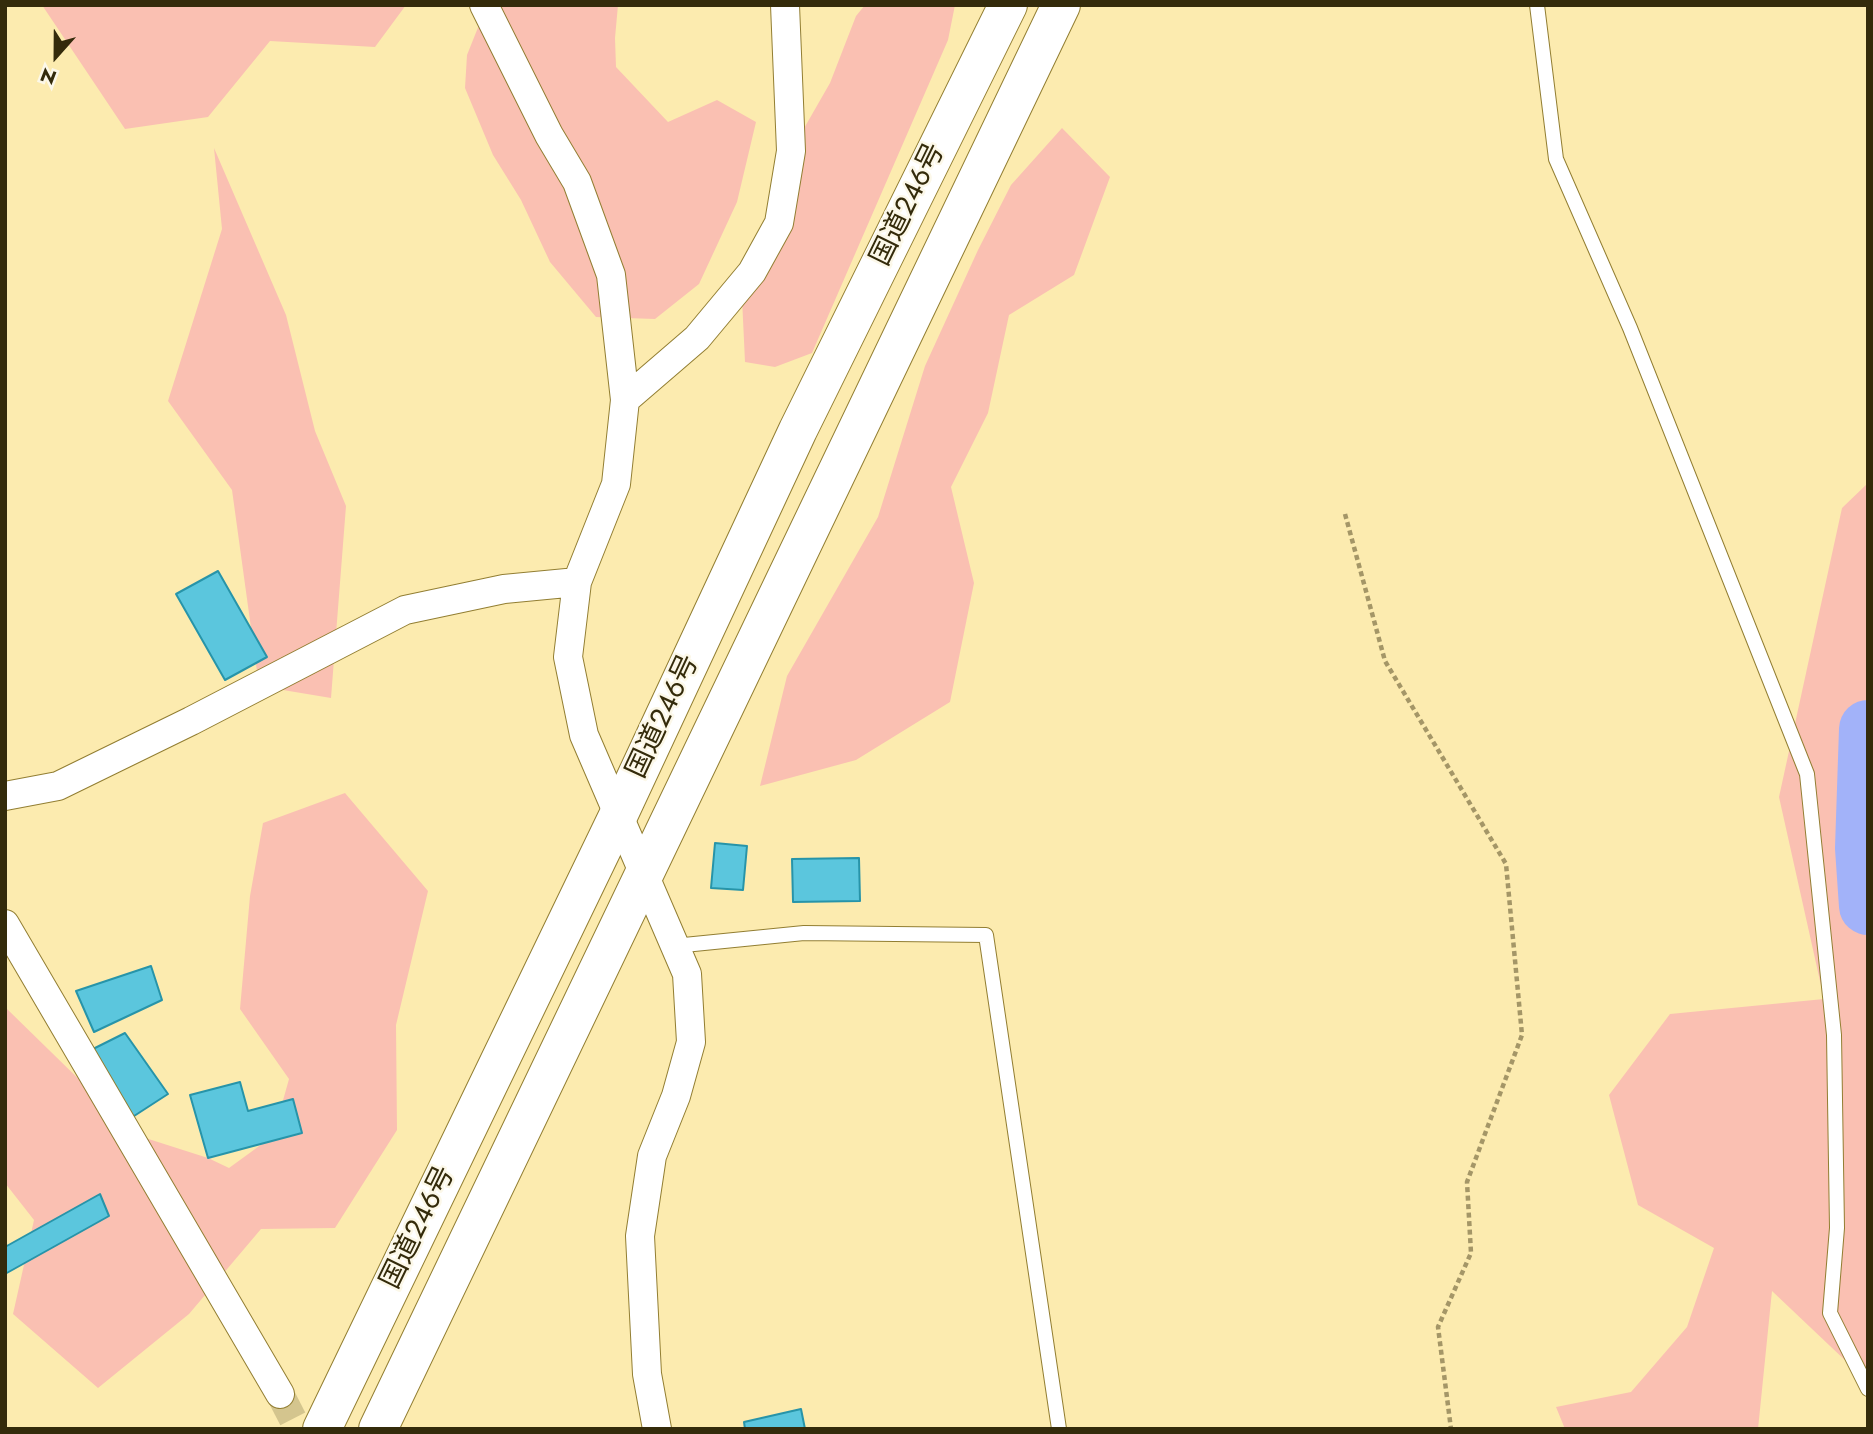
<!DOCTYPE html>
<meta charset="utf-8">
<style>
body{margin:0}
#map{position:relative;width:1873px;height:1434px;overflow:hidden;background:#fcebaf;font-family:Jost,sans-serif}
canvas{display:block}
.frame{position:absolute;inset:0;border:7px solid #342b0b;pointer-events:none}
.north{position:absolute;left:21px;top:21px;width:70px;height:70px;-webkit-text-stroke:5px #fcf8e9;paint-order:stroke;rotate:201deg;font-size:19px;font-weight:700;line-height:28px;text-align:center;color:#342b0b}
.north::after{content:'';display:block;margin:auto;width:24px;height:32px;background:#342b0b;clip-path:polygon(50% 0,100% 100%,50% 72%,0 100%)}
</style>
<div id="map">
<canvas width="1873" height="1434"></canvas>
<div class="frame"></div>
<div class="north">N</div>
</div>
<script>
const context = document.querySelector('canvas').getContext('2d');
context.lineJoin = 'round';
function paint(path, color) {
  context.fillStyle = color;
  context.fill(path, 'evenodd');
}
function strokePath(path, color, width, dash) {
  context.strokeStyle = color;
  context.lineWidth = width;
  context.lineCap = dash ? 'butt' : 'round';
  context.setLineDash(dash || []);
  context.stroke(path);
}
function drawText(font, color, halo, rows, align = 'center') {
  context.font = font + ' Jost,"Noto Sans JP",sans-serif';
  context.lineWidth = 5;
  context.setLineDash([]);
  context.textBaseline = 'middle';
  context.strokeStyle = halo;
  context.fillStyle = color;
  for (const [text, x, y, turn = 0] of rows) {
    context.save();
    context.translate(x, y);
    context.rotate((+turn || 0) * Math.PI / 180);
    context.textAlign = isNaN(turn) ? turn : align;
    if (halo) context.strokeText(text, 0, 0);
    context.fillText(text, 0, 0);
    context.restore();
  }
}
const green = new Path2D(`
 M42 5H406L375 47 270 41 208 117 125 129Z
 M487 5H618L615 38 616 67 668 122 717 100 756 122 737 202 699 284 655 319 596 317 550 262 521 200 493 155 465 88 467 55Z
 M865 5H955L948 40 812 353 775 367 745 362 742 298 791 151 830 83 856 16Z
 M1062 128 1110 177 1074 275 1009 315 988 413 951 487 974 583 950 702 856 760 760 786 787 676 878 517 925 366 978 250 1011 185Z
 M214 148 286 315 315 431 346 506 331 698 259 686 232 490 168 401 222 229Z
 M1868 483V1382L1772 1291 1758 1429H1565L1556 1407 1631 1392 1687 1327 1714 1248 1638 1205 1609 1095 1670 1014 1824 999 1779 797 1842 508Z
 M345 793 428 891 396 1025 397 1130 335 1228 261 1229 189 1314 98 1388 13 1314 34 1220 5 1183V1007L136 1135 208 1158 229 1168 273 1136 289 1079 240 1009 250 896 263 823Z`);
const river = new Path2D(`
 M1868 729 1864 848 1868 906`);
const building = new Path2D(`
 M218 571 267 657 225 680 176 594Z
 M715 843 747 846 743 890 711 888Z
 M859 858 860 901 793 902 792 859Z
 M151 966 162 1000 94 1032 76 991Z
 M125 1033 168 1094 131 1118 93 1049Z
 M240 1082 248 1111 293 1099 302 1133 208 1158 190 1095Z
 M100 1194 109 1216 5 1274V1247Z
 M801 1409 805 1429H745L744 1422Z`);
const minorTunnel = new Path2D(`
 M280 1394 298 1429`);
const path = new Path2D(`
 M1345 514 1385 661 1506 864 1522 1035 1467 1182 1471 1253 1438 1327 1451 1429`);
const service = new Path2D(`
 M1537 5 1556 159 1630 328 1807 774 1834 1035 1837 1228 1830 1313 1868 1389
 M674 946 804 933 986 935 1059 1429`);
const minor = new Path2D(`
 M484 5 549 135 577 182 611 275 625 400 616 484 577 582 568 657 584 735 687 974 691 1042 676 1096 652 1156 640 1236 647 1374 657 1429
 M625 400 697 338 752 272 779 223 791 151 785 5
 M5 796 58 786 191 721 405 610 504 589 577 582
 M5 924 280 1394`);
const trunk = new Path2D(`
 M322 1429 618 816 798 430 1008 5
 M378 1429 1061 5`);
const streetNames = [
 ["国道246号",909,205,-64],
 ["国道246号",664,717,-65],
 ["国道246号",419,1228,-64]
];
paint(green, '#fac0b2');
strokePath(river, '#a2b2f9', 58);
paint(building, '#5bc6dd');
strokePath(building, '#2794a9', 2);
strokePath(minorTunnel, '#d4c58e', 28, [28, 14]);
strokePath(service, '#927e32', 16);
strokePath(minor, '#927e32', 30);
strokePath(trunk, '#927e32', 40);
strokePath(path, '#a49667', 4.5, [5, 3.5]);
strokePath(service, '#fff', 14);
strokePath(minor, '#fff', 28);
strokePath(trunk, '#fff', 38);
drawText('28px', '#342b0b', '#fcf8e9', streetNames);
</script>
